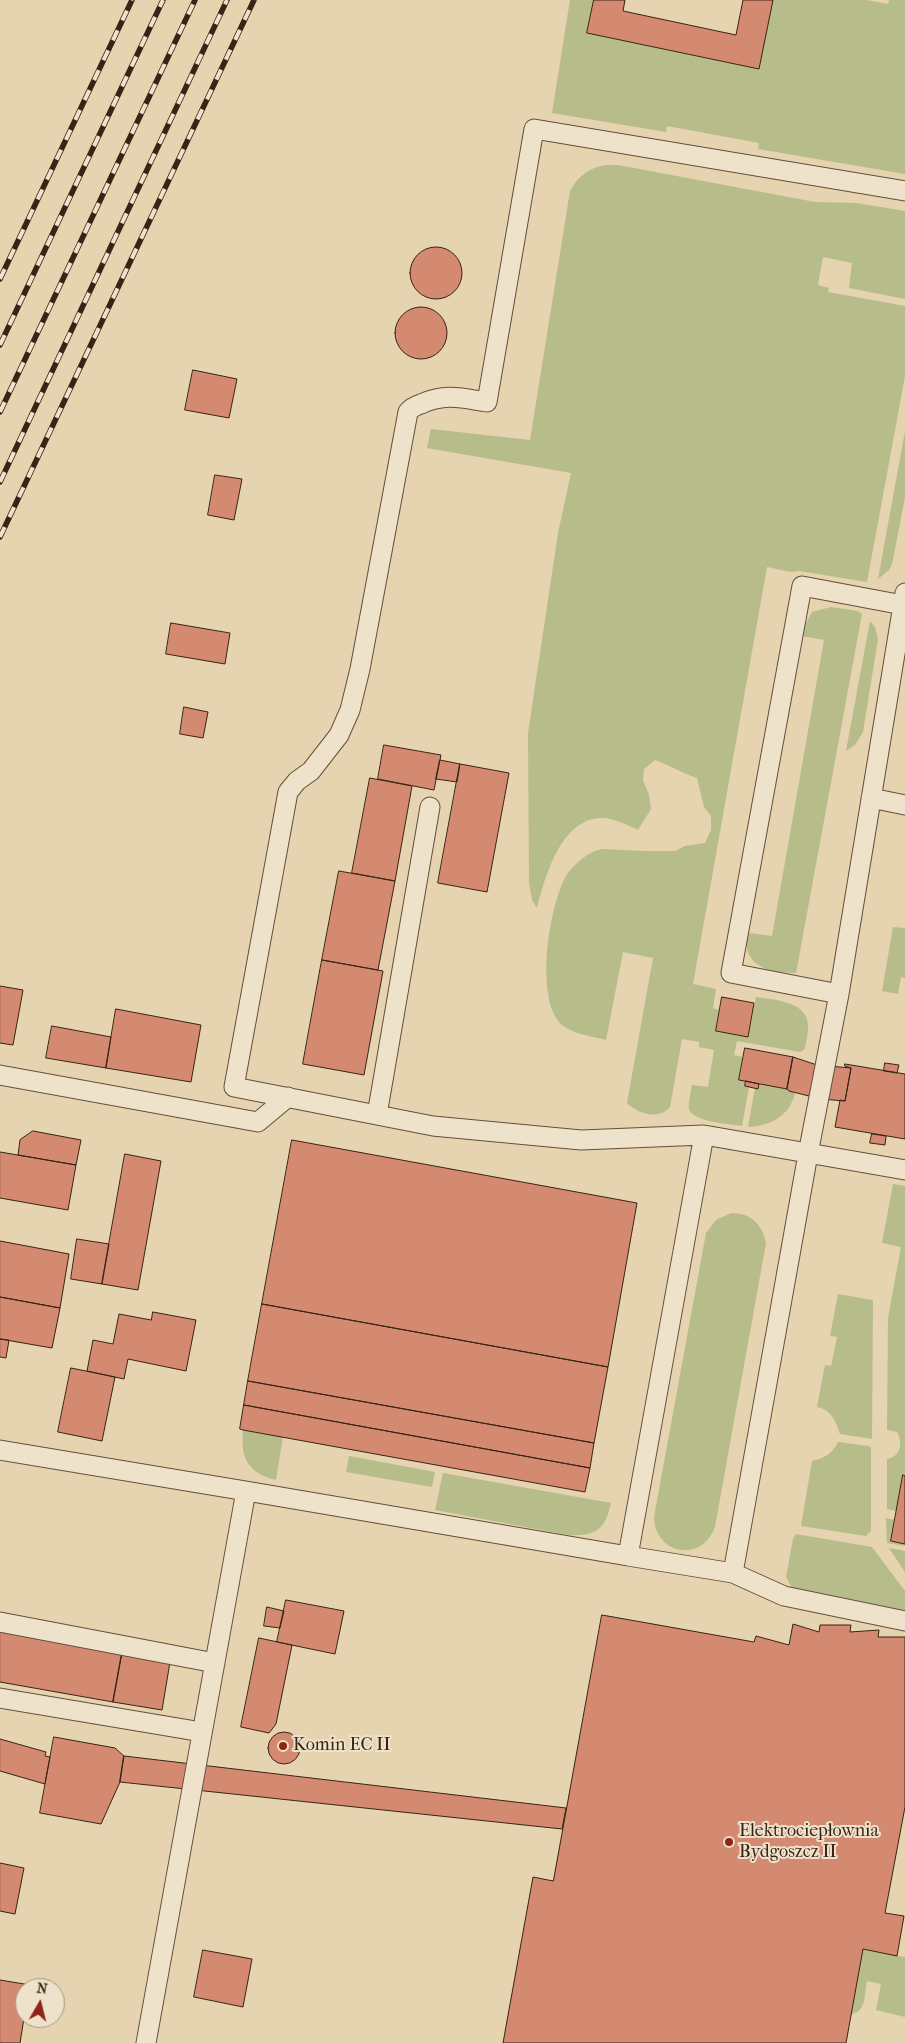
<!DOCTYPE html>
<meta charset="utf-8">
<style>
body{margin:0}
#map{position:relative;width:905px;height:2043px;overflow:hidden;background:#e6d3af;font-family:"IM FELL French Canon",serif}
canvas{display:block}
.north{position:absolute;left:15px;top:1978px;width:50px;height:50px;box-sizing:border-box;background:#efe2cb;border:1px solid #a69683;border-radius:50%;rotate:8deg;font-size:14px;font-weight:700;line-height:20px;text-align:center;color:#392316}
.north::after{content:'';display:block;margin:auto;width:18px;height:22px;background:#8f2418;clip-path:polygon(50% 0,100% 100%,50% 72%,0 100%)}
</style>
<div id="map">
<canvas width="905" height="2043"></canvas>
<div class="north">N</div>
</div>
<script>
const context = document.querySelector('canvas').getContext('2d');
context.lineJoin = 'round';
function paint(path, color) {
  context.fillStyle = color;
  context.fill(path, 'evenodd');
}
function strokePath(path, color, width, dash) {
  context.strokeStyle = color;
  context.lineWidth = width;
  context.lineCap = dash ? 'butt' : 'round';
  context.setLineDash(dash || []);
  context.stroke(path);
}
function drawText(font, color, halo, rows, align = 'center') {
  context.font = font + ' "IM FELL French Canon",serif';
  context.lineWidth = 4;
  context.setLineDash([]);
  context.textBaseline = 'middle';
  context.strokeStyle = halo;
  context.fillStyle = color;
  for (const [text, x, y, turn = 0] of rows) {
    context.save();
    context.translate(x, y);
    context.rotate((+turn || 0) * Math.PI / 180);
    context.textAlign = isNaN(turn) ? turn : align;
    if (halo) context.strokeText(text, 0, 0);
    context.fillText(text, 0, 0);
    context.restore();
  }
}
const green = new Path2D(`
 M570 0H594L588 33 758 69 773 0H867L888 4 889 0H905V174L758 149 759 143 667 126 666 132 552 113Z
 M606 165H618L815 202 856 203 905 211V299L849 288 852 263 823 257 818 285 829 288 828 292 905 306V376L867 582 799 571 791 572 767 567 693 984 716 989 713 1008 719 1010 716 1031 748 1037 756 997C774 1000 809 1001 808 1027 808 1034 806 1043 804 1050L800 1052 737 1041 734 1055 743 1057 739 1080 746 1081 745 1086 749 1087 742 1126C730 1124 693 1122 689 1109 688 1102 691 1092 692 1085L708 1087 714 1050 699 1047V1042L682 1039 670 1107C659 1120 638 1114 627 1103L653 958 623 952 606 1040C592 1036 571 1034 560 1023 535 996 549 906 566 876 572 866 587 853 598 850 605 848 614 850 621 850 639 851 657 851 675 851L685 846 705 843 711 830V816L704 807 697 778C682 773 669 765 655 760L644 769 643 780 649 795 651 809 638 830C628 825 613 818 602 818 561 818 545 877 537 908L532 900 529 884 528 733 558 533 571 473 427 448 431 429 530 440 570 191C579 175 589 168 606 165Z
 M905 431V498L892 564 889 570 878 579Z
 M831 607 858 611 862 614 796 973C777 973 751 970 747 948 746 942 746 937 750 933L772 936 824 640 802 636 803 629 812 612Z
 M870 621 875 627 878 639 863 732 855 745 846 751Z
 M893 927 905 928V978L901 977 898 994 882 991Z
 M759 1084 787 1089 795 1093C790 1116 770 1126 748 1127L755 1088H758Z
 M893 1184 905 1186V1476H903L897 1511 887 1509V1459C901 1457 903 1442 897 1432L887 1430 888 1318 901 1247 882 1243Z
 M731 1213C751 1213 762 1224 766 1243L715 1527C702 1563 655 1555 654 1517L706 1233 716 1220Z
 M838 1294 872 1300 873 1302 872 1439 840 1434C836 1422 832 1410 817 1407L825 1365 831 1366 837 1337 830 1336Z
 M243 1430 283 1437 276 1480C248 1473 240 1458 243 1430Z
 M838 1442 869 1446 871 1448V1531L866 1536 801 1526 812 1461C825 1458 832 1454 838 1442Z
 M349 1456 435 1472 432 1487 346 1472Z
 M443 1473 611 1503C605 1530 596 1536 568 1535L435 1510Z
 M886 1518 895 1520 891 1541 905 1544V1546L887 1543Z
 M796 1534 872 1547 905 1591V1613L792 1588 786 1577 793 1539Z
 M889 1548 905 1551V1572Z
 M863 1949 905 1957V2017L876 2010 881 1984 867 1981C864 1994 867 2012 851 2014Z`);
const building = new Path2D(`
 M594 0H625L623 11 736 35 743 0H773L759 69 587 33Z
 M410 273a26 26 0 1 1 52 0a26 26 0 1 1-52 0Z
 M395 333a26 26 0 1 1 52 0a26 26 0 1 1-52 0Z
 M193 370 237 379 229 418 185 410Z
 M215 475 242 479 234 520 208 515Z
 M171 623 230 633 225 664 166 654Z
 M184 707 208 712 203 738 180 734Z
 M384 745 441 755 434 790 378 779Z
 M440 760 460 764 457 782 436 779Z
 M460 764 509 773 487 892 438 883Z
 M370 778 412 786 395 881 352 873Z
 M339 871 395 881 378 970 322 960Z
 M322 960 383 971 364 1075 303 1064Z
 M0 986 23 990 13 1045 0 1043Z
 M722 997 754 1003 748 1037 716 1031Z
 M116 1009 201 1025 191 1082 106 1068Z
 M52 1026 111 1037 106 1068 46 1058Z
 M745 1048 793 1057 787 1089 739 1080Z
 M793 1057 817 1065 851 1068 845 1101 821 1099 789 1091 787 1089Z
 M885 1063 899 1065 897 1073 884 1071Z
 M845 1064 905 1074V1139L835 1127 840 1100 845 1101 851 1068 845 1066Z
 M746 1081 759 1084 758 1089 745 1086Z
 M33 1131 81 1140 76 1165 18 1155 20 1140Z
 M872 1134 886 1136 885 1145 870 1143Z
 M292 1140 637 1203 608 1367 262 1304Z
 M0 1152 76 1165 68 1210 0 1198Z
 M125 1154 161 1161 138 1290 102 1284Z
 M77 1239 109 1244 102 1284 71 1279Z
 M0 1241 69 1254 60 1308 0 1297Z
 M0 1297 60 1308 52 1348 0 1339Z
 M262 1304 608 1367 594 1443 248 1381Z
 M153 1312 196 1320 186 1371 128 1359 124 1379 87 1371 93 1340 113 1344 119 1314 151 1320Z
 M0 1339 9 1340 6 1358 0 1357Z
 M71 1368 115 1377 102 1441 58 1432Z
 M248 1381 594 1443 590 1468 244 1405Z
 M244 1405 590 1468 585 1492 243 1430 240 1429Z
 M903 1475 905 1476V1544L891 1541Z
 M286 1600 344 1611 335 1654 277 1642Z
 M267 1607 284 1611 280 1628 264 1626Z
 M602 1615 754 1642 756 1636 789 1645 793 1624 819 1632 820 1625H851L850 1632 879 1630 878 1637H905V1807L885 1913 904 1916 897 1956 863 1949 846 2043H503L533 1877 553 1881Z
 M0 1632 122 1653 113 1702 0 1682Z
 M259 1638 292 1645 276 1724 269 1733 241 1727Z
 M122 1653 170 1662 162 1710 113 1702Z
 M268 1748a16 16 0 1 1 32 0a16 16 0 1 1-32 0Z
 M54 1737 115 1748 124 1756 120 1782 101 1824 40 1813Z
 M0 1739 46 1752 45 1756 50 1757 45 1784 0 1771Z
 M124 1756 566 1808 562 1829 120 1782Z
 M0 1863 24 1868 15 1914 0 1911Z
 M203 1950 252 1959 243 2007 194 1997Z
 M0 1980 30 1985 29 1988H25V2012L20 2043H0Z`);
const lane = new Path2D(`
 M905 593 839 994 808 1154 733 1573 628 1556 704 1135 905 1170
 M871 798 905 805
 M839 994 731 973 802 586 903 605
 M0 1075 258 1122 288 1097
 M377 1115 430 807
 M704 1135 581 1140 433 1126 234 1087 288 792 297 781 311 771 339 735 350 710 360 669 408 412C411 408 415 406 421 404 445 393 462 398 487 402L534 129 905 191
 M0 1450 246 1491
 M733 1573 784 1596 905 1621
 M0 1622 215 1663
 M0 1698 202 1732
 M146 2043 246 1491 628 1556`);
const rail = new Path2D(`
 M0 279 132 0
 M0 345 163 0
 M0 412 195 0
 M0 482 227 0
 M0 537 254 0`);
const markers = [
 [283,1746,5,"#8f2418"],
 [729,1842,5,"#8f2418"]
];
const poiNames = [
 ["Komin EC II",293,1746],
 ["Elektrociepłownia",739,1832],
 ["Bydgoszcz II",739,1853]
];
paint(green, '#b6bc8a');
paint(building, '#d48a71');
strokePath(building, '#392316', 1);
strokePath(lane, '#644f3c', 21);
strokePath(lane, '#efe2cb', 19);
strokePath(rail, '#392316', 5.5);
strokePath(rail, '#efe2cb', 4, [11]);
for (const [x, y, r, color] of markers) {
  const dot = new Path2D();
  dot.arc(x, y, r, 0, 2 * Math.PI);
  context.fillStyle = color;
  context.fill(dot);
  strokePath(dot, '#efe2cb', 2);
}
drawText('18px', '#392316', '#efe2cb', poiNames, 'left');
</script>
